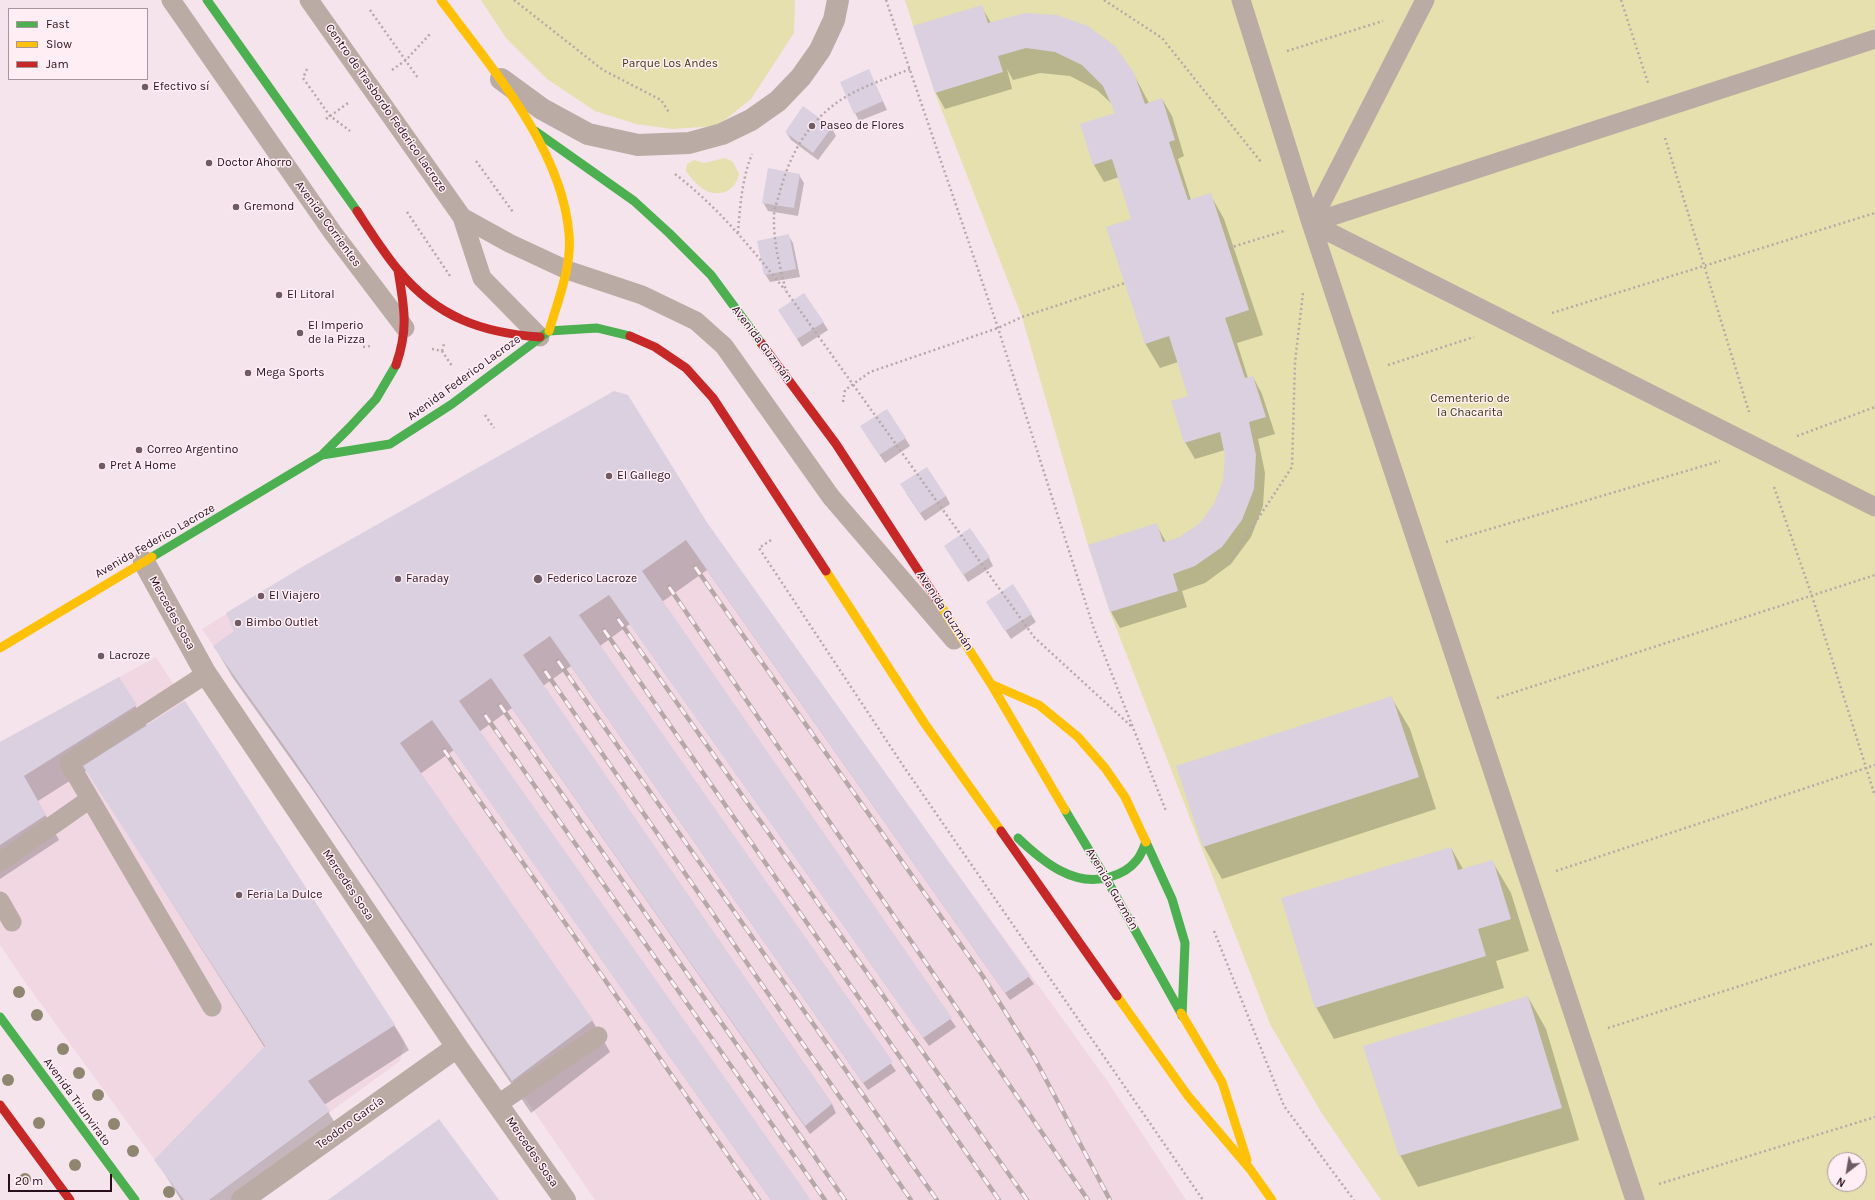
<!DOCTYPE html>
<meta charset="utf-8">
<style>
body{margin:0}
#map{position:relative;width:1875px;height:1200px;overflow:hidden;background:#f5e4eb;font-family:Karla,sans-serif}
canvas{display:block}
.legend{position:absolute;left:8px;top:8px;width:140px;height:72px;box-sizing:border-box;background:#ffeff5;border:1px solid #a9959e;margin:0;padding:5px 7px;list-style:none;font-size:12px;color:#290f1c}
.legend li{display:flex;align-items:center;gap:8px;height:20px}
.legend b{width:20px;border:1px solid #a9959e}
.north{position:absolute;left:1827px;top:1152px;width:40px;height:40px;box-sizing:border-box;background:#ffeff5;border:1px solid #a9959e;border-radius:50%;rotate:211deg;font-size:11px;font-weight:700;line-height:16px;text-align:center;color:#290f1c}
.north::after{content:'';display:block;margin:auto;width:14px;height:18px;background:#705a64;clip-path:polygon(50% 0,100% 100%,50% 72%,0 100%)}
.scale{position:absolute;left:8px;top:1174px;width:104px;height:18px;box-sizing:border-box;border:2px solid #290f1c;border-top:0;padding-left:5px;font-size:12px;line-height:14px;white-space:nowrap;color:#290f1c;-webkit-text-stroke:3px #ffeff5;paint-order:stroke}
</style>
<div id="map">
<canvas width="1875" height="1200"></canvas>
<ul class="legend">
<li><b style="height:5px;background:#4caf50"></b>Fast</li>
<li><b style="height:5px;background:#ffc107"></b>Slow</li>
<li><b style="height:5px;background:#c62828"></b>Jam</li>
</ul>
<div class="north">N</div>
<div class="scale">20 m</div>
</div>
<script>
const context = document.querySelector('canvas').getContext('2d');
context.lineJoin = 'round';
function paint(path, color) {
  context.fillStyle = color;
  context.fill(path, 'evenodd');
}
function strokePath(path, color, width, dash) {
  context.strokeStyle = color;
  context.lineWidth = width;
  context.lineCap = dash ? 'butt' : 'round';
  context.setLineDash(dash || []);
  context.stroke(path);
}
function drawText(font, color, halo, rows, align = 'center') {
  context.font = font + ' Karla,sans-serif';
  context.lineWidth = 3;
  context.setLineDash([]);
  context.textBaseline = 'middle';
  context.strokeStyle = halo;
  context.fillStyle = color;
  for (const [text, x, y, turn = 0] of rows) {
    context.save();
    context.translate(x, y);
    context.rotate((+turn || 0) * Math.PI / 180);
    context.textAlign = isNaN(turn) ? turn : align;
    if (halo) context.strokeText(text, 0, 0);
    context.fillText(text, 0, 0);
    context.restore();
  }
}
const built = new Path2D(`
 M708 524 910 808 1106 1079 1186 1200H595L202 629 309 563 331 597Z
 M156 657 405 1041 400 1061 209 1200H184L25 982 0 945V742Z`);
const green = new Path2D(`
 M481 0H795L794 33 751 99 717 126 672 129 636 124 595 111 547 79 506 38Z
 M905 0H1875V1200H1381L1321 1112 1270 1024 1110 612 1088 545 1022 317 935 93ZM1835 1160H1859V1184H1835Z
 M725 158 733 162 739 174C737 182 734 187 727 191 709 199 696 185 686 171L687 164 694 160 704 163Z`);
const shadow = new Path2D(`
 M981 6 991 23 1133 73 1149 103 1162 99 1172 116 1184 156 1178 159 1191 200 1210 194 1224 219 1263 335 1237 343 1248 378 1253 377 1262 394 1275 434 1258 439 1265 473 1263 506 1251 537 1231 564 1205 583 1182 591 1187 607 1120 628 1111 612 1156 524 1166 542 1179 538 1200 524 1215 504 1224 481 1226 456 1225 450 1195 459 1185 442 1189 397 1178 362 1160 368 1145 343 1132 219 1119 177 1104 182 1094 165 1081 125 1117 114 1113 105 1097 90 1070 76 1040 73 1013 80 1007 69 1012 89 945 109 936 93Z
 M869 71 887 110 859 121 855 113Z
 M831 127 836 136 818 160 791 140 786 132Z
 M799 175 804 183 798 216 768 211 763 202Z
 M788 235 793 243 800 277 770 282 765 274Z
 M779 310 823 322 828 330 802 347Z
 M866 435 905 438 910 446 885 463Z
 M906 493 946 496 950 504 925 521Z
 M707 525 1034 984 1010 1000 707 570 662 602 956 1027 929 1046 630 624 600 646 896 1071 868 1090 571 666 543 686 832 1104 836 1113 810 1134 512 708 479 732 810 1200H771L454 750 420 774 592 1020 610 1052 531 1113 314 792 233 678 214 646Z
 M950 554 989 558 993 566 968 582Z
 M1013 586 1036 622 1011 639 992 610Z
 M119 678 147 726 184 702 394 1025 409 1050 324 1105 343 1136 257 1200H181L156 1160 265 1048 87 770 38 801 59 840 0 879V744Z
 M1391 697 1410 729 1436 809 1222 879 1204 847 1178 767Z
 M1451 848 1463 869 1492 861 1511 893 1529 951 1496 961 1504 988 1334 1039 1316 1007Z
 M1528 997 1546 1029 1579 1140 1418 1187 1400 1155Z`);
const building = new Path2D(`
 M982 5 988 23 1025 13 1057 15 1088 26 1115 46 1134 73 1145 104 1162 98 1175 140 1169 142 1188 200 1211 193 1249 310 1225 318 1245 378 1253 376 1266 417 1249 422 1256 455 1254 489 1242 520 1222 547 1195 566 1173 574 1178 591 1110 612 1088 545 1157 523 1163 542 1178 538 1199 524 1214 504 1223 481 1225 456 1220 432 1184 443 1171 401 1188 396 1169 336 1145 344 1106 227 1131 219 1112 159 1093 165 1080 124 1115 113 1103 86 1082 65 1055 52 1026 48 998 56 1003 72 935 93 913 26Z
 M869 69 883 101 854 114 840 82Z
 M803 106 832 127 813 153 785 132Z
 M768 168 800 174 794 208 762 203Z
 M789 234 796 269 764 275 757 241Z
 M804 293 824 322 797 339 778 310Z
 M614 391 628 395 708 524 1030 976 1005 993 686 540 642 571 952 1018 923 1038 609 595 579 615 893 1062 863 1083 550 636 523 655 832 1104 805 1126 491 678 459 701 811 1200H771L432 720 400 743 593 1020 512 1081 294 760 213 646 234 631 226 613 309 563Z
 M887 409 906 438 879 455 860 426Z
 M927 467 946 496 920 513 900 484Z
 M970 528 990 557 963 575 944 546Z
 M1013 584 1032 614 1005 631 986 602Z
 M119 677 137 705 24 776 46 815 0 845V742Z
 M1392 696 1419 777 1203 847 1176 766Z
 M185 701 395 1025 308 1081 330 1111 209 1200H184L154 1160 265 1046 83 766Z
 M1451 847 1458 870 1493 860 1511 919 1478 929 1486 956 1315 1008 1281 898Z
 M1528 996 1562 1108 1399 1156 1363 1046Z
 M439 1119 499 1200H328Z`);
const path = new Path2D(`
 M514 0 603 70 661 100 670 114
 M886 0 998 328 1094 629 1166 811
 M1104 0 1162 38 1261 162
 M1621 0 1648 83
 M370 10 418 78
 M1287 51 1383 21
 M307 69 303 78 330 116 350 131
 M910 69C886 79 856 88 835 104 805 126 788 159 779 195 777 202 774 209 774 216 773 241 780 267 786 291L1034 637 1131 726
 M392 70 406 60 430 34
 M326 119 348 103
 M1665 138 1749 412
 M476 161 513 212
 M675 174C718 207 751 248 785 290
 M407 212 450 276
 M738 233C740 206 742 179 752 154
 M1229 248 1284 231
 M1552 313 1875 213
 M363 347 371 346
 M432 349 442 351 452 366
 M442 351 444 344
 M1388 365 1474 337
 M843 402 845 390 870 372 998 328 1022 317 1125 283
 M485 415 494 428
 M1797 436 1875 407
 M1774 487 1812 596 1875 796
 M771 540 759 548 904 767 1203 1200
 M1446 542 1720 461
 M1230 561 1292 467 1295 362 1303 293
 M1497 698 1875 575
 M1556 871 1875 765
 M1214 931 1284 1106 1354 1200
 M1608 1028 1875 943
 M1659 1184 1875 1117`);
const lane = new Path2D(`
 M171 0 333 233 405 328
 M309 0 462 217 482 278 540 337
 M1241 0 1311 223 1635 1200
 M462 217 509 243 567 270 642 295 696 321 724 346 831 497 954 640
 M1311 223 1875 507
 M1311 223 1875 39
 M1311 223 1425 0
 M206 674 69 763 212 1007
 M0 862 90 799
 M0 901 12 922
 M498 1104 598 1036`);
const street = new Path2D(`
 M501 79 542 109 588 134 638 145 689 143 722 134 751 120 778 101 801 77 820 50 834 20 838 0
 M144 562 206 674 457 1047 565 1200
 M242 1200 457 1047`);
const fast = new Path2D(`
 M207 0 357 211
 M535 131 634 201 669 233 711 275 761 343
 M322 455 390 444 452 404 549 331 597 328 630 336
 M152 557 322 455 349 428 376 399 396 365
 M1065 810 1107 880 1181 1013
 M1018 838C1042 861 1074 888 1110 877 1120 874 1129 870 1136 861 1141 856 1143 849 1146 842
 M1146 842 1172 899 1185 943 1182 1016
 M0 1017 135 1200`);
const slow = new Path2D(`
 M441 0C490 66 562 148 569 234 572 267 558 300 549 331
 M826 571 925 724 1001 831
 M938 601 991 684 1065 810
 M0 648 152 557
 M991 684 1039 705 1078 737 1105 768 1125 797 1146 842
 M1117 996 1188 1096 1250 1169 1272 1200
 M1181 1013 1222 1082 1247 1160`);
const jam = new Path2D(`
 M357 211C370 231 383 252 399 271 437 317 482 333 540 337
 M630 336 655 347 686 368 713 398 826 571
 M761 343 836 444 938 601
 M396 365C409 328 404 307 398 270
 M1001 831 1117 996
 M0 1105 70 1200`);
const rail = new Path2D(`
 M695 567 982 975 1035 1059 1110 1200
 M669 587 1088 1200
 M618 619 1027 1200
 M604 630 999 1200
 M558 661 937 1200
 M545 671 911 1200
 M500 705 845 1200
 M485 715 825 1200
 M444 750 759 1200`);
const trees = [
 [19,992],
 [37,1015],
 [63,1049],
 [79,1073],
 [8,1080],
 [98,1095],
 [39,1123],
 [114,1124],
 [133,1151],
 [75,1165],
 [25,1179],
 [169,1192]
];
const markers = [
 [145,87,4,"#705a64"],
 [812,126,4,"#705a64"],
 [209,163,4,"#705a64"],
 [236,207,4,"#705a64"],
 [279,295,4,"#705a64"],
 [300,333,4,"#705a64"],
 [248,373,4,"#705a64"],
 [139,450,4,"#705a64"],
 [102,466,4,"#705a64"],
 [609,476,4,"#705a64"],
 [398,579,4,"#705a64"],
 [538,579,5,"#705a64"],
 [261,596,4,"#705a64"],
 [238,623,4,"#705a64"],
 [101,656,4,"#705a64"],
 [239,895,4,"#705a64"]
];
const parkNames = [
 ["Parque Los Andes",670,64],
 ["Cementerio de",1470,399],
 ["la Chacarita",1470,413]
];
const poiNames = [
 ["Efectivo sí",153,87],
 ["Paseo de Flores",820,126],
 ["Doctor Ahorro",217,163],
 ["Gremond",244,207],
 ["El Litoral",287,295],
 ["El Imperio",308,326],
 ["de la Pizza",308,340],
 ["Mega Sports",256,373],
 ["Correo Argentino",147,450],
 ["Pret A Home",110,466],
 ["El Gallego",617,476],
 ["Faraday",406,579],
 ["Federico Lacroze",547,579],
 ["El Viajero",269,596],
 ["Bimbo Outlet",246,623],
 ["Lacroze",109,656],
 ["Feria La Dulce",247,895]
];
const streetNames = [
 ["Centro de Trasbordo Federico Lacroze",386,108,55],
 ["Avenida Corrientes",328,224,54],
 ["Avenida Guzmán",762,344,53],
 ["Avenida Federico Lacroze",464,378,-36],
 ["Avenida Federico Lacroze",155,541,-30],
 ["Avenida Guzmán",945,611,57],
 ["Mercedes Sosa",172,613,61],
 ["Mercedes Sosa",348,885,56],
 ["Avenida Guzmán",1112,889,60],
 ["Avenida Triunvirato",77,1102,54],
 ["Teodoro García",350,1123,-36],
 ["Mercedes Sosa",532,1152,55]
];
paint(built, '#f1d7e2');
paint(green, '#e5e0ad');
paint(shadow, '#0003');
paint(building, '#dad0e0');
strokePath(path, '#b6a8a9', 2.5, [2, 3]);
strokePath(lane, '#baaba4', 19);
strokePath(street, '#baaba4', 22);
strokePath(fast, '#4caf50', 9);
strokePath(slow, '#ffc107', 9);
strokePath(jam, '#c62828', 9);
strokePath(rail, '#b6a8a9', 4.5);
strokePath(rail, '#ffeff5', 3, [9]);
context.fillStyle = '#8e866f';
for (const [x, y] of trees) {
  context.beginPath();
  context.arc(x, y, 6, 0, 2 * Math.PI);
  context.fill();
}
for (const [x, y, r, color] of markers) {
  const dot = new Path2D();
  dot.arc(x, y, r, 0, 2 * Math.PI);
  context.fillStyle = color;
  context.fill(dot);
  strokePath(dot, '#ffeff5', 1.5);
}
drawText('12px', '#393a0a', '#ffeff5', parkNames);
drawText('12px', '#290f1c', '#ffeff5', poiNames, 'left');
drawText('12px', '#290f1c', '#ffeff5', streetNames);
</script>
